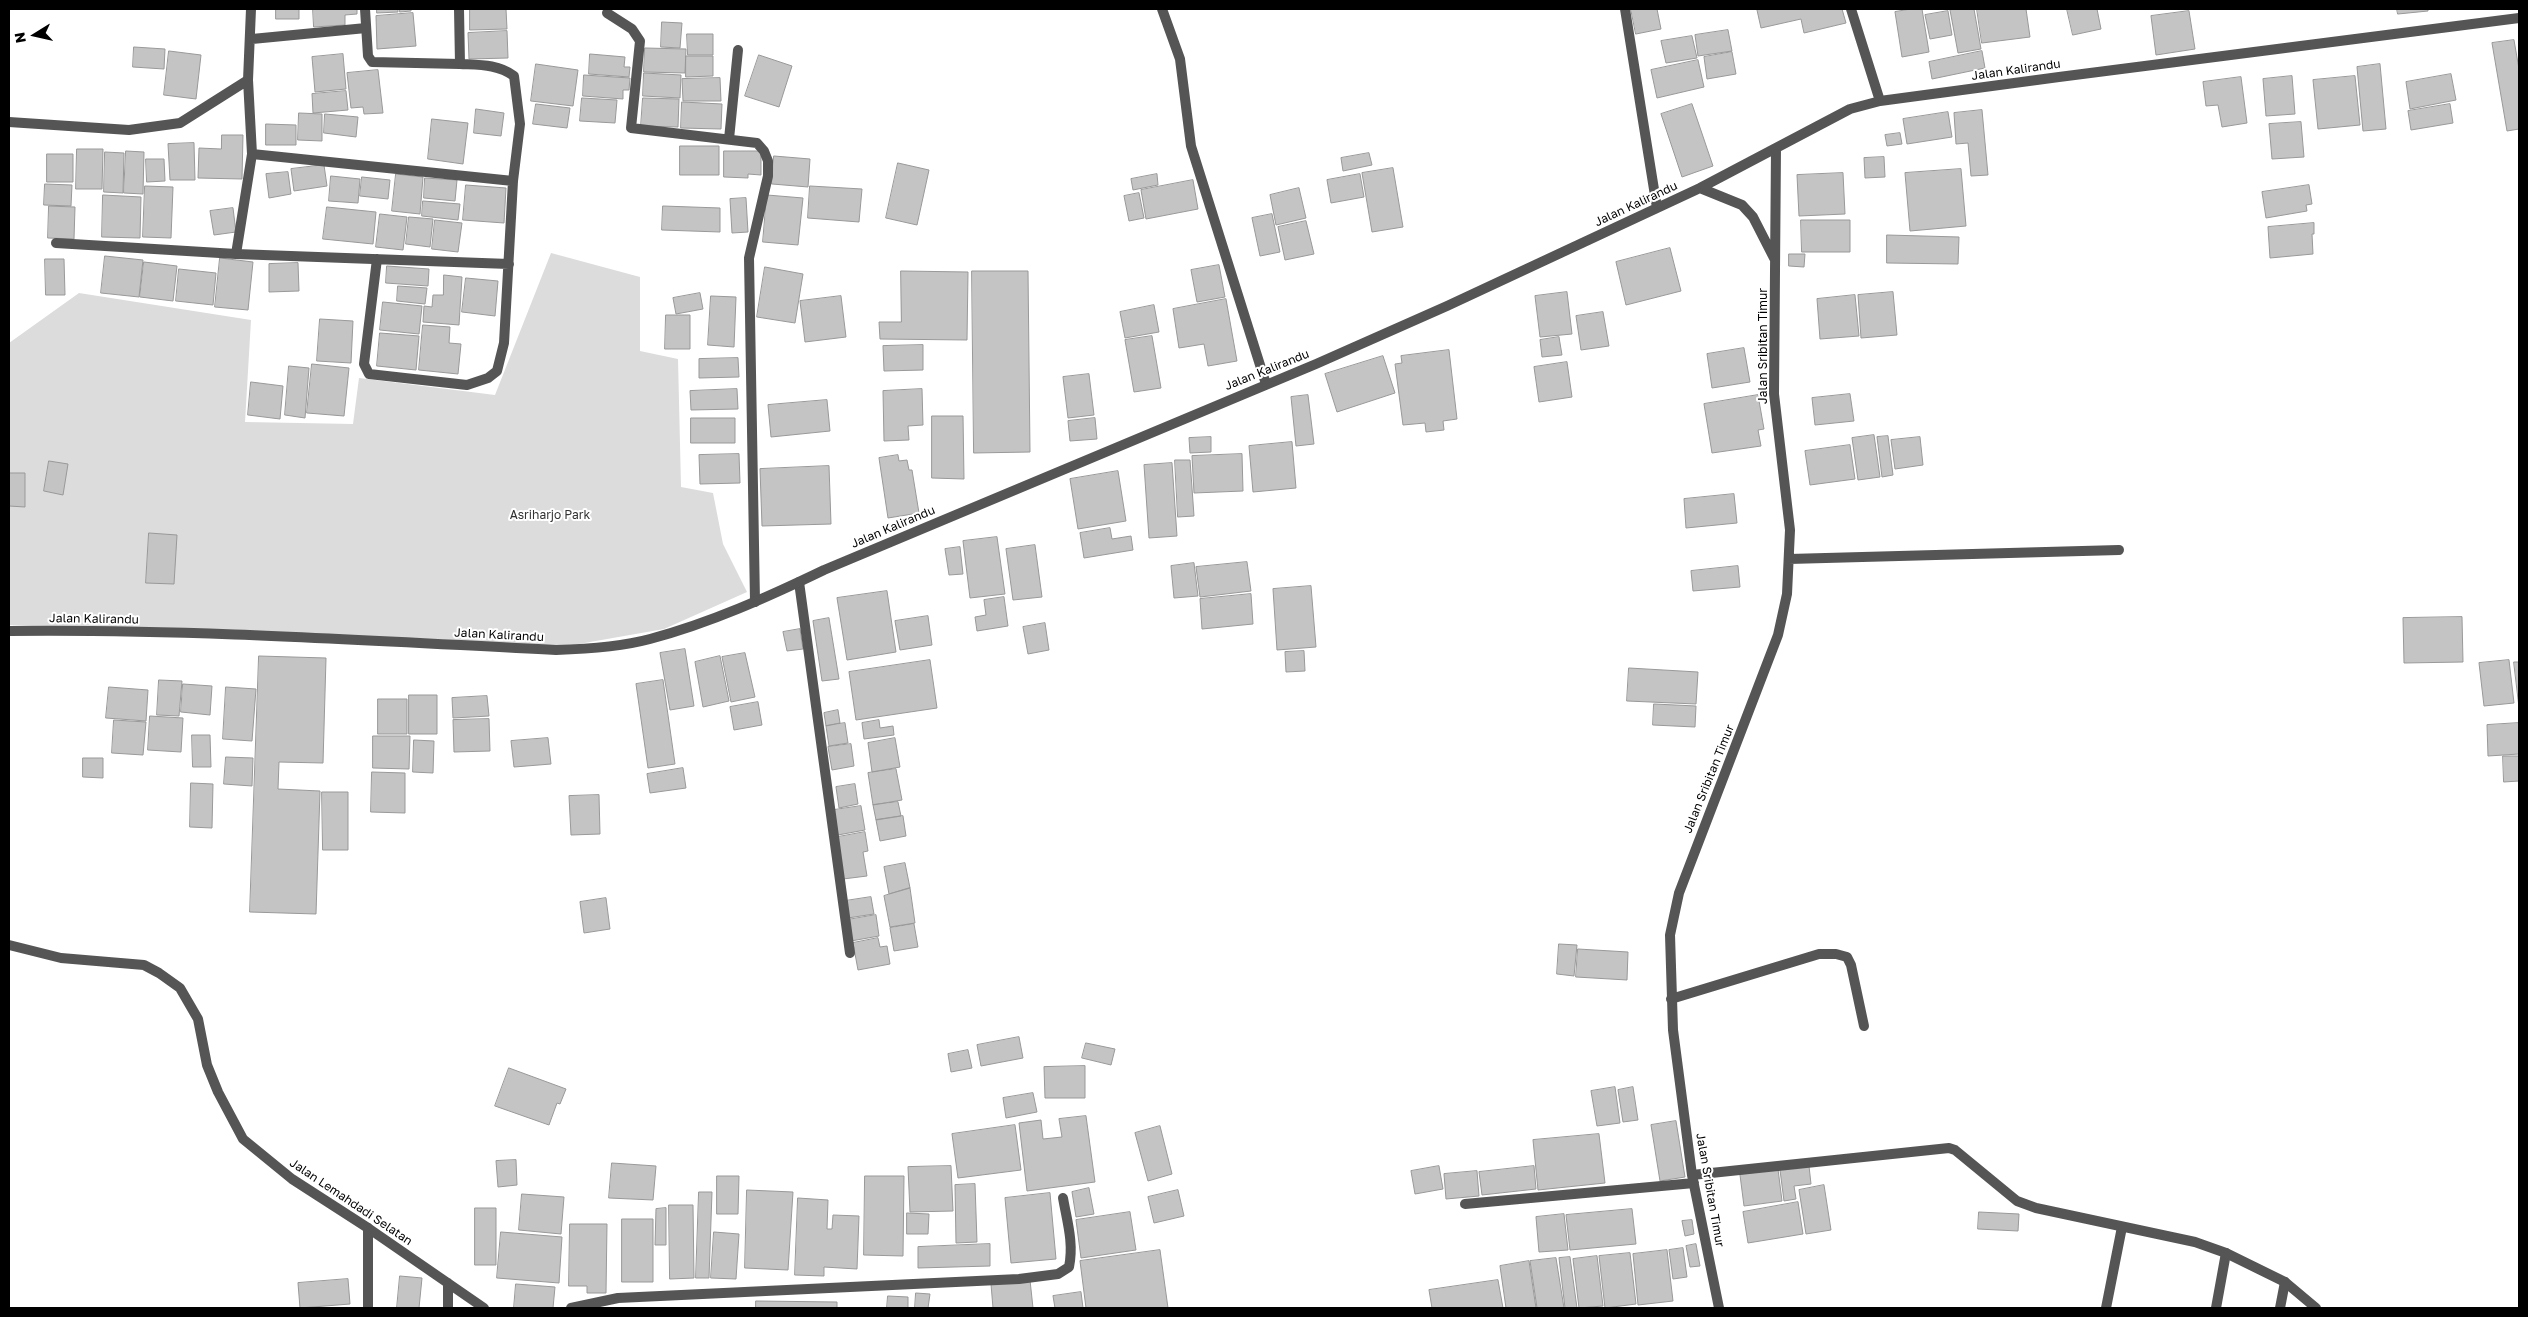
<!DOCTYPE html>
<style>
body{margin:0}
#map{position:relative;width:2528px;height:1317px;overflow:hidden;background:#fff;font-family:"Golos Text",sans-serif}
canvas{display:block}
.frame{position:absolute;inset:0;border:10px solid #000;pointer-events:none}
.north{position:absolute;left:10px;top:10px;width:50px;height:50px;-webkit-text-stroke:4px #fff;paint-order:stroke;rotate:260deg;font-size:14px;font-weight:700;line-height:20px;text-align:center;color:#000}
.north::after{content:'';display:block;margin:auto;width:18px;height:22px;background:#000;clip-path:polygon(50% 0,100% 100%,50% 72%,0 100%)}
</style>
<div id="map">
<canvas width="2528" height="1317"></canvas>
<div class="frame"></div>
<div class="north">N</div>
</div>
<script>
const context = document.querySelector('canvas').getContext('2d');
context.lineJoin = 'round';
function paint(path, color) {
  context.fillStyle = color;
  context.fill(path, 'evenodd');
}
function strokePath(path, color, width, dash) {
  context.strokeStyle = color;
  context.lineWidth = width;
  context.lineCap = dash ? 'butt' : 'round';
  context.setLineDash(dash || []);
  context.stroke(path);
}
function drawText(font, color, halo, rows, align = 'center') {
  context.font = font + ' "Golos Text",sans-serif';
  context.lineWidth = 4;
  context.setLineDash([]);
  context.textBaseline = 'middle';
  context.strokeStyle = halo;
  context.fillStyle = color;
  for (const [text, x, y, turn = 0] of rows) {
    context.save();
    context.translate(x, y);
    context.rotate((+turn || 0) * Math.PI / 180);
    context.textAlign = isNaN(turn) ? turn : align;
    if (halo) context.strokeText(text, 0, 0);
    context.fillText(text, 0, 0);
    context.restore();
  }
}
const green = new Path2D(`
 M551 253 640 277V351L678 359 681 487 713 493 723 544 747 592 664 629 556 648 9 625V343L79 293 251 320 245 422 353 424 359 378 495 395Z`);
const building = new Path2D(`
 M276 9H299V19H276Z
 M313 9H357V14L345 15V25L314 27Z
 M377 9H398V12L377 13Z
 M400 9H411V11L400 12Z
 M470 9H506L507 29 470 30Z
 M1631 9H1657L1661 29 1636 34Z
 M1762 9H1842L1846 23 1804 33 1801 19 1761 28 1757 10Z
 M1911 9H1922L1929 52 1902 57 1895 12Z
 M1974 9 1981 49 1958 53 1950 10Z
 M1977 9H2026L2030 37 1982 43Z
 M2067 9H2097L2101 29 2073 35Z
 M2397 9H2428V11L2398 14Z
 M1948 11 1952 35 1930 39 1925 15Z
 M2189 11 2195 49 2156 55 2151 16Z
 M413 13 416 46 377 49 376 16Z
 M662 22 682 23 680 48 661 47Z
 M1728 30 1732 51 1698 56 1695 35Z
 M507 31 508 58 469 59 468 33Z
 M687 34H713V55H688Z
 M1692 36 1697 58 1666 63 1661 41Z
 M2514 40 2519 69V129L2507 131 2492 43Z
 M134 47 165 49 164 69 133 67Z
 M645 48 686 49 685 73 644 72Z
 M169 51 201 55 196 99 164 95Z
 M1982 51 1985 68 1932 79 1929 62Z
 M1732 52 1736 74 1707 79 1704 57Z
 M343 54 346 89 315 92 312 57Z
 M590 54 625 57 624 67H630L629 77 589 74Z
 M759 55 792 66 779 107 745 96Z
 M686 56H713V76L686 77Z
 M1698 60 1704 87 1657 98 1651 70Z
 M536 64 578 70 573 106 531 101Z
 M2380 64 2386 129 2363 131 2357 67Z
 M378 70 383 113 364 114 363 107 351 108 347 73Z
 M644 73 681 75 680 98 643 96Z
 M2451 74 2456 100 2410 109 2406 82Z
 M584 75 630 78 629 90H623V99L583 96Z
 M2292 76 2295 114 2266 116 2263 79Z
 M2355 76 2360 125 2318 129 2313 80Z
 M2241 77 2247 123 2222 127 2218 105 2206 106 2203 82Z
 M720 78 721 101H683L682 79Z
 M346 91 348 110 313 113 312 94Z
 M582 98 617 100 615 123 580 121Z
 M643 98 679 99 678 127 641 126Z
 M682 102 722 104 721 129 681 128Z
 M536 104 570 108 567 128 533 124Z
 M1692 104 1713 166 1682 177 1661 114Z
 M2450 104 2453 123 2411 130 2408 111Z
 M476 109 504 113 501 136 474 133Z
 M1982 110 1988 175 1971 176 1968 143 1956 144 1954 113Z
 M1948 112 1952 137 1907 144 1903 119Z
 M299 113 322 114V141L298 140Z
 M325 114 358 117 356 137 324 133Z
 M432 119 468 123 463 164 428 159Z
 M2301 122 2304 157 2272 159 2269 124Z
 M266 124 296 125V145H266Z
 M1900 133 1902 144 1887 146 1885 135Z
 M222 135H243L242 179 198 178 199 148 221 149Z
 M194 143 195 180H170L168 144Z
 M680 146H719V175H680Z
 M77 149H103L102 189H76Z
 M126 151 144 152 143 194 124 193Z
 M724 151H761V175L748 174V178L724 177Z
 M105 152 124 153 123 193 104 192Z
 M1369 153 1372 165 1343 171 1341 158Z
 M47 154H73V182H47Z
 M774 156 810 159 808 187 772 184Z
 M1884 157 1885 177 1865 178 1864 158Z
 M146 159H164L165 181 147 182Z
 M898 163 929 170 917 225 886 218Z
 M324 165 327 186 294 191 291 169Z
 M1393 168 1403 227 1372 232 1362 173Z
 M1961 169 1966 226 1910 231 1905 173Z
 M288 172 291 194 269 198 266 174Z
 M1843 173 1845 214 1799 216 1797 175Z
 M396 174 423 177 420 214 392 211Z
 M1157 174 1158 185 1133 190 1131 179Z
 M1360 174 1364 197 1331 203 1327 180Z
 M331 176 360 179 358 203 329 201Z
 M362 177 390 180 388 199 360 196Z
 M425 178 457 180 455 201 424 198Z
 M1193 180 1198 209 1146 219 1141 190Z
 M45 184 72 185 71 206 44 205Z
 M466 185 506 188 504 223 463 220Z
 M2309 185 2312 204 2306 205 2307 211 2266 218 2262 192Z
 M145 186 173 187 171 238 143 237Z
 M810 186 862 189 859 222 808 218Z
 M1299 188 1306 218 1276 225 1270 195Z
 M1139 193 1144 218 1129 221 1124 196Z
 M103 195 141 197 140 238 102 237Z
 M767 195 803 198 798 245 763 242Z
 M746 198 748 232 732 233 730 199Z
 M423 201 460 204 458 220 422 216Z
 M49 206 75 207 74 239 48 238Z
 M663 206 720 208V232L662 230Z
 M327 207 376 212 373 244 323 239Z
 M233 208 236 232 214 235 210 211Z
 M380 214 407 217 403 250 376 247Z
 M1272 214 1280 252 1260 256 1252 218Z
 M409 217 433 219 430 247 406 244Z
 M435 220 462 223 458 252 432 249Z
 M1801 220H1850V252H1802Z
 M1306 221 1314 254 1285 260 1278 227Z
 M2314 223V234H2312L2313 254 2270 258 2268 227Z
 M1887 235 1959 237 1958 264 1887 263Z
 M1670 248 1681 291 1626 305 1616 262Z
 M1789 254H1805L1804 267 1789 266Z
 M105 256 143 260 139 297 101 293Z
 M220 258 253 262 248 310 215 307Z
 M45 259H64L65 295H46Z
 M144 262 177 266 173 301 140 297Z
 M298 263 299 291 269 292V264Z
 M1219 265 1225 297 1197 302 1191 270Z
 M387 266 429 269 428 286 386 283Z
 M765 267 803 274 795 323 757 317Z
 M179 269 216 273 213 305 176 301Z
 M901 271 968 272 967 340 880 339 879 322H901Z
 M972 271H1028L1030 452 974 453Z
 M444 275 462 277 459 325 423 322 424 306 432 307 433 295H443Z
 M466 278 498 281 495 316 462 312Z
 M398 286 427 288 425 304 397 301Z
 M1567 292 1572 334 1540 337 1535 296Z
 M1893 292 1897 335 1861 338 1858 295Z
 M700 293 703 309 676 314 673 298Z
 M1855 295 1859 336 1820 339 1817 299Z
 M711 296 736 297 734 347 708 345Z
 M841 296 846 337 805 342 800 301Z
 M1226 299 1237 361 1208 366 1204 344 1179 348 1173 309Z
 M383 302 422 306 419 334 380 330Z
 M1154 305 1159 332 1125 338 1120 312Z
 M1603 312 1609 346 1581 350 1576 316Z
 M666 315H690V349H665Z
 M320 319 353 321 351 363 317 361Z
 M423 325 450 327 449 343 461 344 458 374 419 370Z
 M380 333 419 336 416 370 377 366Z
 M1152 336 1161 388 1134 392 1125 340Z
 M1559 337 1562 355 1542 357 1540 340Z
 M923 345V370L884 371 883 346Z
 M1744 348 1750 382 1712 388 1707 354Z
 M1449 350 1457 419 1443 421 1444 430 1426 432 1425 423 1403 425 1395 364 1402 363 1401 356Z
 M1383 356 1395 393 1337 412 1325 374Z
 M738 358 739 377 699 378V359Z
 M1567 362 1572 397 1539 402 1534 367Z
 M312 364 349 368 344 416 307 413Z
 M289 366 309 368 305 418 285 415Z
 M1089 374 1094 415 1068 418 1063 377Z
 M251 382 283 386 280 419 248 415Z
 M737 389 738 409 691 410 690 391Z
 M922 389 923 425 908 426 909 440 884 441 883 391Z
 M1850 394 1854 421 1815 425 1812 398Z
 M1308 395 1314 444 1296 446 1291 397Z
 M1758 395 1764 429 1758 430 1761 446 1712 453 1704 404Z
 M827 400 830 431 771 437 768 405Z
 M932 416H963L964 479 932 478Z
 M691 418H735V443H691Z
 M1095 418 1097 439 1070 441 1068 421Z
 M1874 435 1880 477 1858 480 1852 438Z
 M1888 436 1893 475 1882 477 1877 437Z
 M1211 437V452L1190 453 1189 438Z
 M1920 437 1923 465 1895 469 1891 440Z
 M1292 442 1296 488 1253 492 1249 446Z
 M1850 445 1855 479 1810 485 1805 451Z
 M739 454 740 483 700 484 699 455Z
 M1242 454 1243 491 1194 493 1192 456Z
 M898 455 899 461 907 460 909 470H912L919 513 888 518 879 458Z
 M1175 460H1190L1194 516 1178 517Z
 M49 461 68 464 63 495 44 491Z
 M1172 463 1177 536 1149 538 1144 465Z
 M829 466 831 524 762 526 760 469Z
 M1118 471 1126 521 1078 529 1070 479Z
 M9 473H25V507L9 506Z
 M1734 494 1737 523 1686 528 1684 499Z
 M1110 528 1112 539 1131 536 1133 550 1084 558 1080 533Z
 M149 533 177 535 174 584 146 583Z
 M997 537 1005 594 970 598 963 541Z
 M1035 545 1042 597 1013 600 1006 549Z
 M960 547 963 574 949 575 945 549Z
 M1247 562 1251 591 1200 597 1196 567Z
 M1194 563 1198 596 1174 598 1171 566Z
 M1738 566 1740 587 1693 591 1691 571Z
 M1311 586 1316 647 1277 650 1273 589Z
 M887 591 896 652 847 660 837 598Z
 M1251 594 1253 624 1202 629 1200 599Z
 M1004 597 1008 626 977 631 975 617 986 615 984 600Z
 M928 616 932 645 900 650 895 621Z
 M2462 617 2463 662 2404 663 2403 618Z
 M829 618 839 679 822 681 813 621Z
 M1045 623 1049 650 1028 654 1023 627Z
 M800 629 803 649 787 651 783 632Z
 M685 649 694 706 670 710 660 653Z
 M1304 651 1305 671 1286 672 1285 652Z
 M745 653 755 697 731 702 722 657Z
 M259 656 326 658 323 763 279 762 278 789 320 791 316 914 250 912Z
 M720 656 729 701 703 707 695 662Z
 M930 660 937 708 856 720 849 672Z
 M2509 660 2514 703 2484 706 2479 663Z
 M2514 662H2519V707Z
 M1629 668 1698 672 1696 704 1627 701Z
 M159 680 182 681 179 716 157 715Z
 M663 680 675 764 648 768 636 684Z
 M183 684 212 686 210 715 181 712Z
 M109 687 148 690 146 721 106 718Z
 M226 687 256 689 252 741 223 739Z
 M409 695H437V734H409Z
 M487 696 489 716 453 718 452 698Z
 M378 699H407V734H378Z
 M758 702 762 725 734 730 730 707Z
 M1654 704 1696 706 1695 727 1653 725Z
 M838 710 840 723 826 726 824 713Z
 M150 716 183 718 181 752 148 750Z
 M489 719 490 751 454 752 453 720Z
 M114 720 146 722 143 755 112 753Z
 M879 720 880 728 893 726 894 735 864 739 862 723Z
 M845 723 848 743 829 746 826 726Z
 M2519 723V754L2488 756 2487 725Z
 M192 735H210L211 767H193Z
 M373 736H410L409 769 373 768Z
 M548 738 551 764 514 767 511 741Z
 M895 738 900 767 872 772 868 743Z
 M414 740 434 741 433 773 413 772Z
 M851 744 854 766 832 770 828 747Z
 M2503 756H2519V781L2504 782Z
 M226 757 253 758 252 786 224 784Z
 M83 758H103V778L83 777Z
 M683 768 686 788 650 793 647 774Z
 M896 769 902 800 873 805 868 773Z
 M372 772 405 773V813L371 812Z
 M191 783 213 784 212 828 190 827Z
 M855 784 858 804 839 808 836 787Z
 M322 792H348V850H323Z
 M599 795 600 834 571 835 569 796Z
 M898 802 901 816 876 820 873 805Z
 M861 806 865 830 838 835 834 810Z
 M903 816 906 836 880 841 876 820Z
 M865 832 868 851 863 852 867 876 843 879 838 837Z
 M905 863 910 888 889 894 884 867Z
 M910 888 915 923 890 927 884 896Z
 M871 897 874 914 848 918 845 901Z
 M606 898 610 929 584 933 580 902Z
 M876 915 879 936 851 941 847 920Z
 M914 924 918 947 894 951 890 928Z
 M878 938 880 947 887 946 890 964 858 970 853 943Z
 M1559 944 1577 945 1574 976 1557 974Z
 M1578 949 1628 952 1627 980 1576 977Z
 M1019 1037 1023 1058 981 1066 977 1045Z
 M1086 1043 1115 1049 1111 1065 1082 1058Z
 M968 1050 972 1068 951 1072 948 1054Z
 M1085 1066V1098H1045L1044 1067Z
 M509 1068 566 1089 560 1104 557 1103 549 1125 495 1106Z
 M1615 1087 1620 1123 1597 1126 1591 1091Z
 M1633 1087 1638 1120 1623 1122 1618 1090Z
 M1033 1093 1037 1112 1006 1118 1003 1098Z
 M1086 1116 1095 1182 1027 1191 1019 1123 1041 1120 1043 1139 1062 1137 1059 1119Z
 M1676 1121 1685 1177 1660 1181 1651 1125Z
 M1015 1125 1021 1170 958 1178 952 1134Z
 M1160 1126 1172 1174 1148 1181 1135 1133Z
 M1599 1134 1605 1183 1538 1190 1533 1140Z
 M516 1160 517 1185 498 1187 496 1161Z
 M612 1163 656 1166 653 1200 609 1198Z
 M951 1166 953 1211 910 1212 908 1167Z
 M1439 1166 1443 1189 1415 1194 1411 1171Z
 M1534 1166 1536 1189 1482 1195 1479 1172Z
 M1809 1166 1811 1184 1794 1186 1796 1199 1784 1201 1780 1170Z
 M1778 1169 1782 1201 1744 1206 1740 1175Z
 M1477 1171 1479 1196 1446 1199 1444 1174Z
 M717 1176H739L738 1214H717Z
 M865 1176H904L903 1256 864 1255Z
 M975 1184 977 1242 956 1243 955 1185Z
 M1824 1185 1831 1230 1806 1234 1799 1190Z
 M1089 1188 1094 1214 1076 1217 1072 1192Z
 M747 1190 793 1192 788 1270 745 1268Z
 M1178 1190 1184 1216 1154 1223 1148 1197Z
 M699 1192H712L709 1278H696Z
 M1050 1193 1056 1259 1011 1263 1005 1198Z
 M522 1194 564 1197 561 1234 519 1230Z
 M798 1198 828 1200 827 1229H832L833 1215 859 1216 857 1269 824 1267V1276L795 1275Z
 M1798 1202 1803 1234 1748 1243 1743 1212Z
 M669 1205H693L694 1278 670 1279Z
 M475 1208H496V1265H475Z
 M666 1208V1245H655L656 1209Z
 M1632 1209 1636 1244 1570 1250 1566 1215Z
 M1130 1212 1136 1250 1081 1258 1076 1220Z
 M1979 1212 2019 1214 2018 1231 1978 1229Z
 M907 1213 929 1214 928 1234H907Z
 M1564 1214 1568 1250 1539 1252 1536 1217Z
 M622 1219H653V1282H622Z
 M1692 1220 1694 1234 1685 1236 1682 1221Z
 M570 1224H607L606 1293H587V1286H569Z
 M501 1232 562 1237 559 1283 497 1278Z
 M714 1232 739 1234 736 1279 711 1278Z
 M990 1244V1266L918 1268V1247Z
 M1696 1244 1700 1266 1690 1267 1686 1246Z
 M1683 1248 1687 1277 1673 1279 1669 1250Z
 M1160 1250 1168 1308H1086L1080 1261Z
 M1667 1250 1673 1301 1638 1305 1633 1254Z
 M1630 1253 1636 1304 1605 1308 1599 1256Z
 M1597 1256 1603 1306 1579 1308 1573 1259Z
 M1570 1257 1577 1308H1565L1559 1258Z
 M1556 1258 1564 1308H1537L1530 1261Z
 M1529 1261 1536 1308H1506L1500 1266Z
 M400 1276 422 1278 419 1308H397Z
 M348 1279 350 1304 300 1308 298 1283Z
 M1030 1280 1033 1308H993L991 1284Z
 M1498 1280 1503 1308H1432L1429 1290Z
 M516 1284 555 1287 553 1308H514Z
 M1081 1292 1083 1308H1055L1053 1296Z
 M916 1293 930 1294 928 1308H915Z
 M888 1296 908 1297V1308H887Z
 M756 1301 837 1302V1308H756Z`);
const service = new Path2D(`
 M1162 9 1180 59 1191 146 1266 384
 M607 13 632 29 640 41 631 128 757 143 764 151 768 161V176L749 258 755 602
 M729 139 738 50
 M799 582 850 953
 M368 1228V1308
 M2106 1308 2122 1227
 M2216 1308 2226 1253
 M2280 1308 2285 1282`);
const minor = new Path2D(`
 M365 9 368 56 372 62 460 64 459 9
 M1625 9 1657 208
 M1851 9 1880 101
 M252 39 366 28
 M248 80 252 154 513 181 520 124 514 76C498 64 479 65 460 64
 M9 122 129 130 180 123 248 80 251 9
 M1700 188 1742 205 1753 217 1774 258
 M56 243 236 254 509 264
 M236 254 252 154
 M377 259 364 364 369 374 467 385 488 378 497 371 504 343 513 181
 M1789 559 2119 550
 M9 631C191 629 374 641 556 650 587 649 620 647 650 639 710 623 768 597 824 570L1316 364 1447 306 1700 188 1850 109 1880 101 2059 77 2519 18
 M9 945 61 958 144 965 159 973 180 988 198 1019 207 1065 218 1092 243 1139 292 1179 368 1228 484 1308
 M1671 999 1819 954H1836L1847 957 1851 965 1864 1026
 M1692 1175 1949 1148 1955 1150 2017 1201 2036 1208 2195 1242 2226 1253 2285 1282 2316 1308
 M1465 1204 1694 1183
 M448 1308V1283
 M571 1308 618 1298 1019 1279 1058 1274 1069 1267C1074 1243 1067 1221 1063 1198
 M1719 1308 1692 1175 1673 1030 1670 935 1679 893 1778 635 1787 594 1790 530 1774 394 1776 148`);
const streetNames = [
 ["Jalan Kalirandu",2016,70,-8],
 ["Jalan Kalirandu",1636,204,-25],
 ["Jalan Sribitan Timur",1763,346,-90],
 ["Jalan Kalirandu",1267,370,-22],
 ["Jalan Kalirandu",893,527,-23],
 ["Jalan Kalirandu",94,619,1],
 ["Jalan Kalirandu",499,635,3],
 ["Jalan Sribitan Timur",1709,779,-68],
 ["Jalan Sribitan Timur",1710,1190,80],
 ["Jalan Lemahdadi Selatan",351,1202,34]
];
const parkNames = [
 ["Asriharjo Park",550,515]
];
paint(green, '#dcdcdc');
paint(building, '#c4c4c4');
strokePath(building, '#999', 1);
strokePath(service, '#555', 10);
strokePath(minor, '#555', 10);
drawText('12px', '#000', '#fff', streetNames);
drawText('12px', '#333', '#fff', parkNames);
</script>
